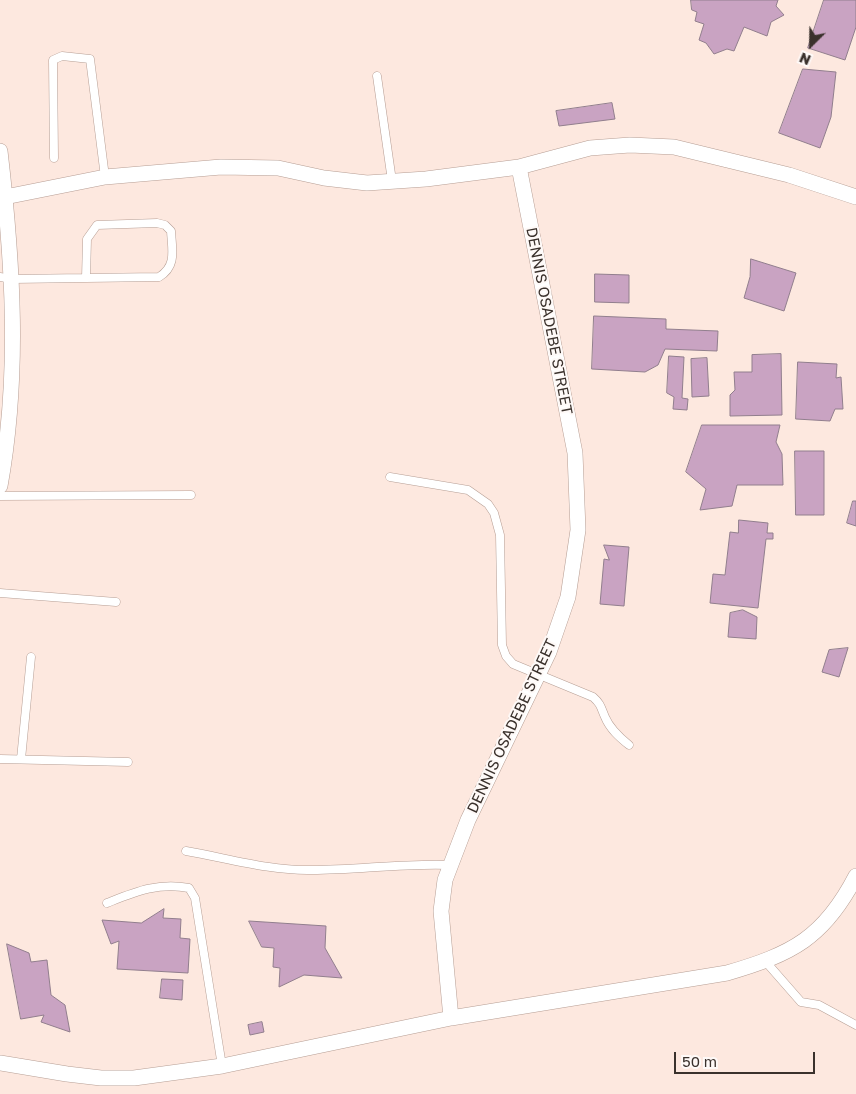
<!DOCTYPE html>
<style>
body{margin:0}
#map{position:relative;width:856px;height:1094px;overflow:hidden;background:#fde8df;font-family:"Golos Text",sans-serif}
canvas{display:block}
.north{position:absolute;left:786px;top:20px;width:50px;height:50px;-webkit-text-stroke:4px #fef9f7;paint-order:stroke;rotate:203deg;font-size:14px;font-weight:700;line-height:20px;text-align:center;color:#3a312c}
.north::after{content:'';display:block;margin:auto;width:18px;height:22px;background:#3a312c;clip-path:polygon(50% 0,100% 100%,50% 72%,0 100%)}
.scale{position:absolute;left:674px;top:1052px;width:141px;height:22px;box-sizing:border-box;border:2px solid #3a312c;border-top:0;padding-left:6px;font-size:15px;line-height:18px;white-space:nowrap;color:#3a312c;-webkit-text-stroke:4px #fef9f7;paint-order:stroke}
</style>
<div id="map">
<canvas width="856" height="1094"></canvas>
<div class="north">N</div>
<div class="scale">50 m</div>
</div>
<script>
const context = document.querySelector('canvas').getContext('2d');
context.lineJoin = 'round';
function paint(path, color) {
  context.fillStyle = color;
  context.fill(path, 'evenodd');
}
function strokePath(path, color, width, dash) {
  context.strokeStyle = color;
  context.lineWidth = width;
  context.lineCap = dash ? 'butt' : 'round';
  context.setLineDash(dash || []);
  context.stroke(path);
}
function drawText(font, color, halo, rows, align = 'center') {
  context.font = font + ' "Golos Text",sans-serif';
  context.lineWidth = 4;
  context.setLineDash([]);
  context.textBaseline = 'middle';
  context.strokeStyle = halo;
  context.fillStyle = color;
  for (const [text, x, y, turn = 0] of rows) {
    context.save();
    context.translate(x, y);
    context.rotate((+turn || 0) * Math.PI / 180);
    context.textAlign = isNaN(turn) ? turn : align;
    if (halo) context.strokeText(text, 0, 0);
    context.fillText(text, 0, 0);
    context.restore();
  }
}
const building = new Path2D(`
 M691 0H778L776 6 784 15 771 22 767 36 744 27 734 51 727 49 714 54 706 43 699 40 704 24 695 21 697 12 692 10Z
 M824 0H856V27L845 60 808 48Z
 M803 69 836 72 831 117 820 148 779 133Z
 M612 103 615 119 559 126 556 111Z
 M751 259 796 273 784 311 744 298 750 277Z
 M595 274 629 275V303L595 302Z
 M594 316 666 319V329L718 331 717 351 665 349 658 365 645 372 592 369Z
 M781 354 782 415 730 416V395L735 390 734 372H752V355Z
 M669 356 684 357 682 398 688 399 687 410 673 409 674 397 667 393Z
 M707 358 709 396 692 397 691 359Z
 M798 362 837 364 836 378 841 377 843 409H835L830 421 796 419Z
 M702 425H780L776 442 782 454 783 485H737L732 506 700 510 706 489 686 472Z
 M795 451H824V515H796Z
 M853 501H856V526L847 523Z
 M739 520 768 523 767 533H773V539H766L758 608 710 603 713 574 725 575 730 532 738 533Z
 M604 545 629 547 624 606 600 604 604 559 609 560Z
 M743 610 757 617 756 639 728 637 730 613Z
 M848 648 839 677 822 672 829 650Z
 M164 909 163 918 181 919 180 938 190 939 188 973 117 969 119 941 111 944 102 920 141 923Z
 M249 921 326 926 325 948 342 978 304 975 279 987 280 968 273 967 274 948 262 947Z
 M7 944 29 953 31 962 47 960 51 995 65 1005 70 1032 41 1022 44 1015 21 1019Z
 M162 979 183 980 182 1000 160 998Z
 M262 1022 264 1032 250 1035 248 1025Z`);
const lane = new Path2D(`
 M377 76 392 181
 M54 158 53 60 62 56 90 59 105 177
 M0 277 12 279 159 277C177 266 172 250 171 231L165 225 157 223 97 225 87 239 86 278
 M390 477 468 490 488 504 494 513 500 535 502 645 506 656 513 664 593 697C601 704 601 708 605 717 610 729 619 737 629 745
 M0 496 191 495
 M0 593 116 602
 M0 759 128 762
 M21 759 31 657
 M186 851C227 858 270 871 312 870 358 870 404 863 450 865
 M107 903C135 892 158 882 189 888L195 898 222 1066
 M766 962 801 1002 819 1005 856 1025`);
const street = new Path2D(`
 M0 151C13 263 20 375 0 486
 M5 197 105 177 221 167 278 168 324 178 367 183 426 179 519 167 590 148 630 145 674 147 789 175 856 197
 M451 1018 441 911 445 880 468 820 549 652 568 597 578 530 575 453 519 167
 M0 1063 67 1074 101 1078H134L222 1066 451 1018 727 973C792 954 824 938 856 876`);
const streetNames = [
 ["DENNIS OSADEBE STREET",549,321,79],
 ["DENNIS OSADEBE STREET",512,726,-65]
];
paint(building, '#c9a3c2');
strokePath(building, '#917e8d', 1);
strokePath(lane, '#b69e94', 9);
strokePath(street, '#b69e94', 16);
strokePath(lane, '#fff', 8);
strokePath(street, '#fff', 15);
drawText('15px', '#3a312c', '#fef9f7', streetNames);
</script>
